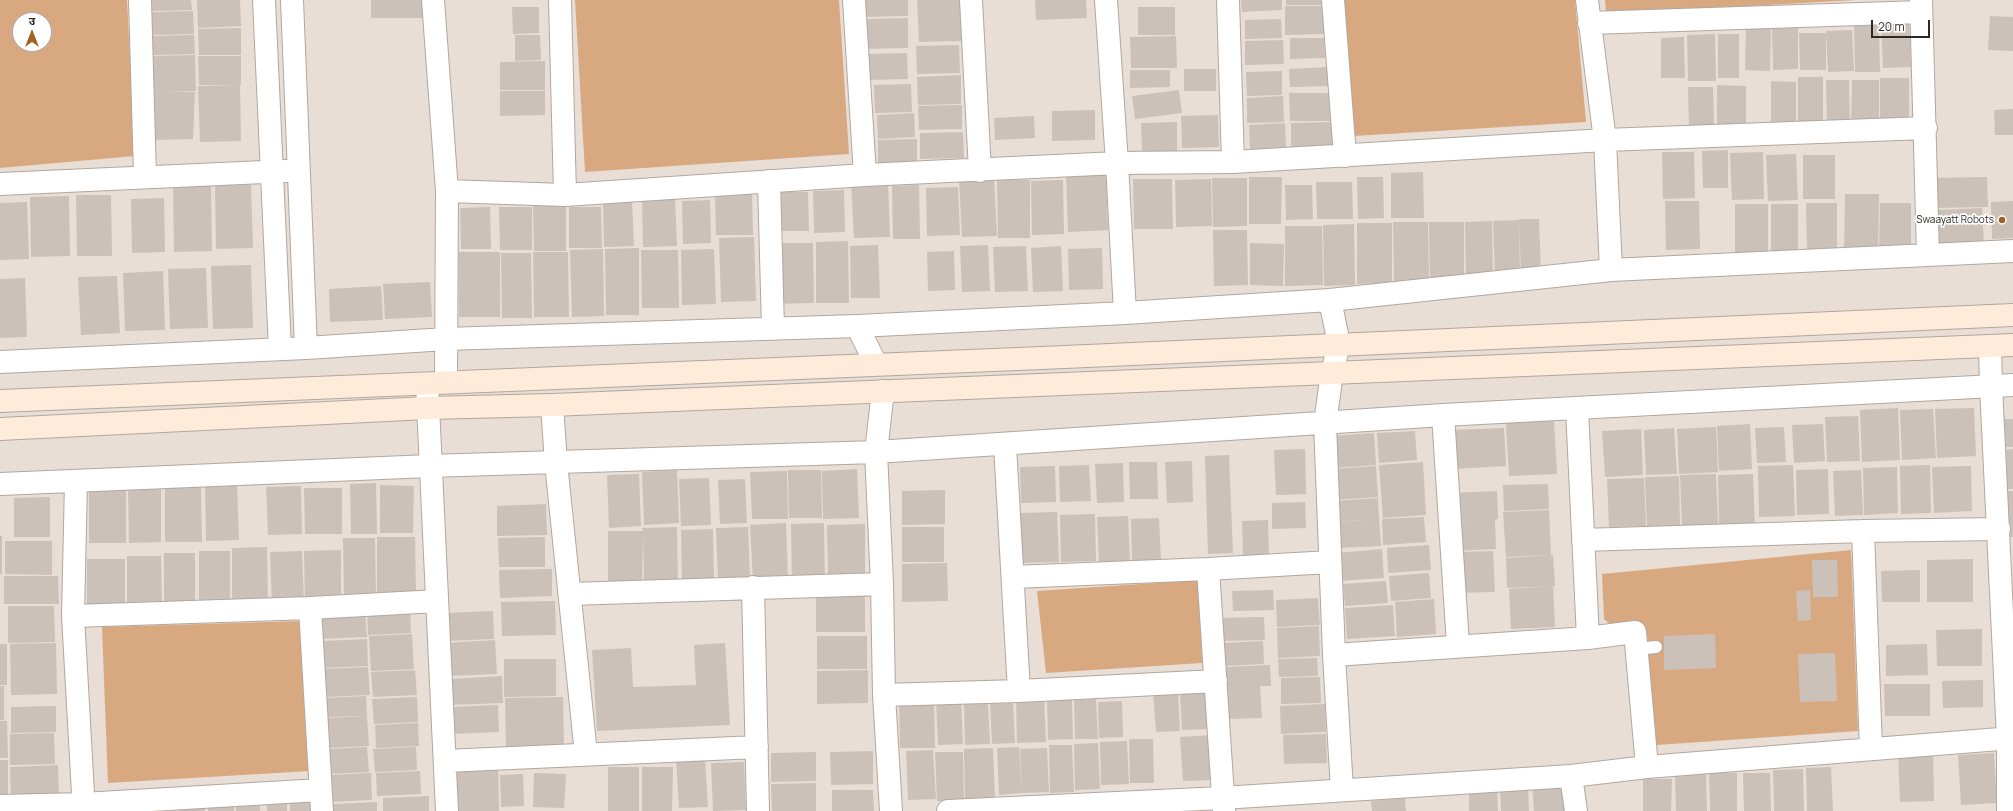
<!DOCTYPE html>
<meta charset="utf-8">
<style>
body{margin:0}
#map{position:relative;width:2013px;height:811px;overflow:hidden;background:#e9ded5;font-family:Manrope,"Noto Sans Devanagari",sans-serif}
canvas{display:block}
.north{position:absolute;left:12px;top:12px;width:40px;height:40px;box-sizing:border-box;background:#fff;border:1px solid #aba9a8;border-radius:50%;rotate:0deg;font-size:11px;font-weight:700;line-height:16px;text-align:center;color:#2d2925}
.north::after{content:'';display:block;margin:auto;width:14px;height:18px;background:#9e6224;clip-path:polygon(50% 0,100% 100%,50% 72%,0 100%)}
.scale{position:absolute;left:1871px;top:20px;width:59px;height:18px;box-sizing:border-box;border:2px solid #2d2925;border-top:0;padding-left:5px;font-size:12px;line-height:14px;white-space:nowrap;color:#2d2925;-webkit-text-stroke:3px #fff;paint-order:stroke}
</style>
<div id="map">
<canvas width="2013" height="811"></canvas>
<div class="north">उ</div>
<div class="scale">20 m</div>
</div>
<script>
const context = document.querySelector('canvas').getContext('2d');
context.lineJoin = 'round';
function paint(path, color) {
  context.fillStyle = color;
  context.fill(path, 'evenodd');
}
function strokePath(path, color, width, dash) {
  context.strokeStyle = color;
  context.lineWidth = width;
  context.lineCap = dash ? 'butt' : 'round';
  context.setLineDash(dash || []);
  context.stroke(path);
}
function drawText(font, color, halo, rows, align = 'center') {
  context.font = font + ' Manrope,sans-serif';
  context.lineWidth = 3.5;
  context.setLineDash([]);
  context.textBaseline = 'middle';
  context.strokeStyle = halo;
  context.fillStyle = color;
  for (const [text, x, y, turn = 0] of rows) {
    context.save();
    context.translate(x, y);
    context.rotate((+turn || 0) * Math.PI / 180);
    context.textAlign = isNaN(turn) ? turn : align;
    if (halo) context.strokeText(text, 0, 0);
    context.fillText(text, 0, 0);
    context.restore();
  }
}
const green = new Path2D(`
 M0 0H127L135 156 0 168ZM20 20H44V44H20Z
 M575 0H839L849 154 585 172Z
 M1342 0H1575L1586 122 1354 136Z
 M1605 0H1856L1606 14Z
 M1851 550 1858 731 1643 746 1631 644 1604 619 1602 574Z
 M1200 580 1202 663 1046 673 1037 591Z
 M302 621 310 771 108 783 102 627Z`);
const building = new Path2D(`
 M152 0H191L192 10 152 11Z
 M197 0H240L241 26 198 28Z
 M371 0H422V18H371Z
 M864 0H908V16L864 17Z
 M917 0H963L964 41 919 42Z
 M1035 0H1086L1087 18 1036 20Z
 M1241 0H1282V10L1242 12Z
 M1286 0H1323V5H1286Z
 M1285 6H1324V34L1285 35Z
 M512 7H539V33L513 34Z
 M1138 7H1175V35H1138Z
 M193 11 194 34 152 35V12Z
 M1990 16 2013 17V51L1988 50Z
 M908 18V48L864 49V19Z
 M1281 19 1282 38 1245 39V20Z
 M1881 22H1909L1911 67 1883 68Z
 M1879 25 1880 72H1855L1854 26Z
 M241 28V55H199L198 29Z
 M1746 28 1771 29 1770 71 1745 70Z
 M1798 28V69L1773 70 1772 29Z
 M1852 30 1854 71 1828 72 1826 31Z
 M1799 33H1826V70H1800Z
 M1715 34 1716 81H1688L1687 35Z
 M1718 34H1739V78H1718Z
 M194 35 195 54 153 55 152 36Z
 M515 35H540L541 60 515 61Z
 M1176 36 1177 68H1131L1130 37Z
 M1684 37 1685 78H1661V38Z
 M1290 38H1324L1325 58 1290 59Z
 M1283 40 1284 64 1245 65V41Z
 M959 45 960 73 917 74 916 46Z
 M907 53 908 79 869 80 868 54Z
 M195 55 196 91 166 92H195L193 139 155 140V114L164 113 155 114 153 56Z
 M198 56H241V85H199Z
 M545 61V90H500V62Z
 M1329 67 1330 86 1290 87 1289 69Z
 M1184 69H1216V91H1184Z
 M1130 70H1170V87L1130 88Z
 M1282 71V95L1247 96 1246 72Z
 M961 75V104L918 105 917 77Z
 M1798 77H1823V126L1798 127Z
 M1880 78H1909V125H1880Z
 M1826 80H1849L1850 126H1827Z
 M1852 80H1879V128H1851Z
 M1771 81 1796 82V129H1771Z
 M911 84 912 112 875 113 874 85Z
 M240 85 241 141 200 142 198 86Z
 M1717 85 1746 86V127H1717Z
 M1688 87H1713L1714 126H1689Z
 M1179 90 1182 113 1135 119 1132 96Z
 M500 91H545V115L500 116Z
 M1289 93H1332V121H1290Z
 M1283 96 1284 122 1247 123V98Z
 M962 105V129L919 130 918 106Z
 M2013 109V135H1995L1994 110Z
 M1095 110V140L1052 141V111Z
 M914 113 915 137 878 139 877 115Z
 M1218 115 1219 147 1182 148 1181 116Z
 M1034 116 1035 138 995 140 994 118Z
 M1177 122V152H1142L1141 123Z
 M1334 122V148H1291V123Z
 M1285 123 1286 149 1250 151 1249 125Z
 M963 132 964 158 920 159V133Z
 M917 139V162L878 163V140Z
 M1728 150V188H1703L1702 151Z
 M1662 152H1694L1695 198 1663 199Z
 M1763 152 1764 199 1732 200 1730 153Z
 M1796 154 1798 200 1768 201 1766 155Z
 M1803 155H1835V199H1803Z
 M1423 172 1424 218H1391V173Z
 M1106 173 1108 230 1068 232 1066 174Z
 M994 177 997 236 962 237 959 179Z
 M1249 177H1282L1281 224H1249Z
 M1357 177H1383L1384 218 1358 219Z
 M1987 177 1988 207 1933 208 1932 178Z
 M1212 178H1247V226L1213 227Z
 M1133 179H1172L1173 229H1134Z
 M1211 179 1212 226 1176 227 1175 180Z
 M997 180H1030V238H998Z
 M1063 180 1064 234 1032 235 1031 181Z
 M888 182 890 237 854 238 851 183Z
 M1316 182H1352L1353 219H1317Z
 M173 184H211L212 251 174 252Z
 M215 185H251L253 248 216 249Z
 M919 185 920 239H893L892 186Z
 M1285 185H1312L1313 219 1286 220Z
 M958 187 960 235 927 236 926 188Z
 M844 190 845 232 814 233 813 191Z
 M780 192H808L809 231H781Z
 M752 194 753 235H716L715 195Z
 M1845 194H1879L1878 252H1844Z
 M76 195H111L112 256H77Z
 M69 196 70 256 31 257 30 197Z
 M675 197 677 246 643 247 642 198Z
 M164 198 165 252 132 253 131 199Z
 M632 200 634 246 604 247 603 201Z
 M710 200 711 243 683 244 682 201Z
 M1665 201H1699L1700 249 1666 250Z
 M2013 201V238L1992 239 1991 202Z
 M27 202 29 259 0 260V203Z
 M1806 203H1837V251H1807Z
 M1880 203H1911V252H1879Z
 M1735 204H1768V255H1735Z
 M1771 204H1798V254H1771Z
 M533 206H566V251H534Z
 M490 207 491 249H461L460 208Z
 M499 207H532V250H500Z
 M569 207H601L602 248H569Z
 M1982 208 1984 247 1936 249 1935 210Z
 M1519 219H1539L1541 275 1521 276Z
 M1519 220 1520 276 1495 277 1493 221Z
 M1492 221 1493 277 1466 278 1465 222Z
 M1393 222H1428L1429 283H1394Z
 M1429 222H1464V282H1430Z
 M1357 223H1392V283L1357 284Z
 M1354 224 1355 285 1324 286 1323 225Z
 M1285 226H1322L1323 285 1285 286Z
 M1213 230H1247L1248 285 1214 286Z
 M754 237 756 301 721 302 719 238Z
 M848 241 849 303H816V242Z
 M774 243H813L814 303 775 304Z
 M1250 243 1284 244 1283 286 1250 285Z
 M878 245 880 298H851L850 246Z
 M988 245 990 291 962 292 960 246Z
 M1026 246 1028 291 995 292 993 247Z
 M1061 246 1063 291 1033 292 1031 248Z
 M639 248V315H606L605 249Z
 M1102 248 1103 289 1069 290 1068 249Z
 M603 249 604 316 572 317 570 250Z
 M714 249 716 304 682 305 681 250Z
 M641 250H678L679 308H642Z
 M954 251 955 290 928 291 927 252Z
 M459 252H500V317H459Z
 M533 252H568L569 317H534Z
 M501 253H531L532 318H502Z
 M251 265 253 328 213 329 211 266Z
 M206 268 208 328 170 329 168 269Z
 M163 271 165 330 125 331 123 273Z
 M117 276 120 333 81 335 78 277Z
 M25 278 27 337 0 338V279Z
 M430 282 432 317 385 319 383 284Z
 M381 286 383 320 330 322 329 289Z
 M1898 408 1900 460 1862 462 1860 410Z
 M1974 408 1976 456 1937 458 1935 409Z
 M1933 409 1936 458 1902 460 1900 410Z
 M1858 416 1860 461 1827 462 1825 417Z
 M2004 419H2013V447H2006Z
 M1554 421 1557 474 1509 476 1506 423Z
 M1750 424 1752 469 1719 471 1717 426Z
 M1823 424 1825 461 1794 463 1792 425Z
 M1716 427 1718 472 1679 474 1677 429Z
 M1784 427 1786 462 1757 463 1755 428Z
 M1504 428 1506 466 1453 469 1452 430Z
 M1674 428 1677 474 1646 475 1644 430Z
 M1641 429 1643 475 1605 477 1602 431Z
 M1415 431 1417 460 1379 463 1377 433Z
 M1374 433 1376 465 1332 468 1330 436Z
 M1305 449 1306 494 1276 495 1274 450Z
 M2013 449V489H2007L2006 450Z
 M1229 455 1233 553 1208 554 1205 456Z
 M1192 461 1193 502 1167 503 1165 462Z
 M1129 462H1157L1158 499H1130Z
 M1423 462 1426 515 1383 518 1379 465Z
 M1123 463 1124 502 1097 503 1095 464Z
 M1089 465 1091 501 1060 502 1059 466Z
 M1793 465 1795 516 1759 517 1758 466Z
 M1930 465 1931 513 1901 514 1900 466Z
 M1055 466 1056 502 1021 503 1020 467Z
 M1376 466 1378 497 1334 500 1332 469Z
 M1971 466 1972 511 1934 513 1932 467Z
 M1897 467 1898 513 1864 515 1863 468Z
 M857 469 859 518 823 519 822 471Z
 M1828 469 1829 514 1797 515 1796 470Z
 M677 470 679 523 644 525 642 472Z
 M788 470H821L822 518H789Z
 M1861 470 1863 515 1835 516 1833 471Z
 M787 471 788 519H752L750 472Z
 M639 474 641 526 609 528 607 475Z
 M1716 474 1718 525 1682 526 1680 475Z
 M1753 474 1755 525 1719 526 1718 475Z
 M1679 476 1680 526 1647 527 1645 477Z
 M709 478 711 525 681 526 679 479Z
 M1644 478 1646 526 1609 527 1607 479Z
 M745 479 747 523 720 524 718 480Z
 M376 483 377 534H351L350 484Z
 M1548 484 1549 509 1504 511 1503 485Z
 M205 485H237L239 540 206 541Z
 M380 485 414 486 413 533H380Z
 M301 486 302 534 268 535 266 487Z
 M165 487H201L202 542H165Z
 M128 488H161V542L129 543Z
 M304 488H342V534H305Z
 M89 489H126V543H89Z
 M945 490V524L902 525V491Z
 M1497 491 1498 519 1495 520 1496 549 1454 551 1453 522 1470 521H1453L1452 493Z
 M2007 491H2013V537H2009Z
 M50 497V537H14V498Z
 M1378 498 1379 519 1335 522 1334 501Z
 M1305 502 1306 528 1272 529V503Z
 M546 504 547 535 497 536V506Z
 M1549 510 1551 555 1506 557 1503 512Z
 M1057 512 1059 562 1022 563 1020 513Z
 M1095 514 1096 561 1061 562 1060 515Z
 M1128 516 1130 561 1099 562 1097 517Z
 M1424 517 1426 542 1383 545 1382 519Z
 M1159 518 1161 561 1132 562 1131 519Z
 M1379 519 1381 546 1339 548 1337 522Z
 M1268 520 1269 555 1243 556 1242 521Z
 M786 523 788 580 753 582 750 525Z
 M824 523 825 581H792L791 524Z
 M865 524V580H828L827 525Z
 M677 527 678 583 644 584 643 535 642 582H608V531H643L642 528Z
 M748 527 750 579 718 581 716 528Z
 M902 527H944V562H902Z
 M713 529 714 581H682L681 530Z
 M0 536H2V574H0Z
 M377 537H415L416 596H377Z
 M545 537V567H499L498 538Z
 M343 538H375L376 596H344Z
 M5 541H52V575L5 574Z
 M1429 545 1431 570 1388 573 1387 548Z
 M267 547 268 606 232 607V548Z
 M1382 549 1384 578 1339 581 1337 553Z
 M341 550V602H305L304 551Z
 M199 551H230V608H199Z
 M302 551 304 603 272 604 270 552Z
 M1493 551 1495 592 1458 593 1456 552Z
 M164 553H195V609H164Z
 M1553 555 1555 586 1507 588 1506 558Z
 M127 556H161L162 608H127Z
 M87 559H125V608H87Z
 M1973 559V602H1927V560Z
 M1812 560H1837L1838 597H1813Z
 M947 563 948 601 902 602V564Z
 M552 569V596L500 598 499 570Z
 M1920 570V602H1882L1881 571Z
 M1429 573 1431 598 1391 601 1389 576Z
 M4 576H58L59 604H4Z
 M1386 581 1388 603 1345 606 1343 584Z
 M1553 586 1555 627 1511 629 1509 589Z
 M1273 590 1274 610 1233 611 1232 591Z
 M1810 590 1811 620 1798 621 1796 591Z
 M816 594H865V632H816Z
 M1318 598 1320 625 1277 627 1276 600Z
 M1434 599 1436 634 1397 637 1395 602Z
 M555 601 556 635 502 636 501 602Z
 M1393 605 1395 636 1347 639 1345 608Z
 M8 606H54L55 642 8 643Z
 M410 607 411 633 368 635 367 608Z
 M493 611 494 639 446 641 444 613Z
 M365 613 367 637 320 639 319 615Z
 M1264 617 1265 640 1219 641 1218 618Z
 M1319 626 1320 656 1278 658 1277 628Z
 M1982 629V666H1937L1936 630Z
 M412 634 414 669 371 671 369 636Z
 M1715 634 1716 668 1664 670V636Z
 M817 636H867V669H817Z
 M367 639 368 666 323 668 321 641Z
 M495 640 497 674 448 676 446 643Z
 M1263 641 1264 664 1225 666 1224 643Z
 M56 643 57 694 11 695 10 644Z
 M725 643 730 725 597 731 592 650 631 648 633 687 696 685 694 645Z
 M0 644H7V685H0Z
 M1927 644 1928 675 1886 676V645Z
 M1835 653 1837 701 1800 702 1798 654Z
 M1317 658 1318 676 1279 677 1278 659Z
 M504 659H556V696L504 697Z
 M1270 665 1271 686H1260L1262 718 1228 719 1227 688 1248 687 1226 688 1225 667Z
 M368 667 370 695 325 697 323 669Z
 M415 670 417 695 373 697 371 672Z
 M868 670V703L817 704V671Z
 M502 676 503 703 450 705 449 679Z
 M1320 677 1321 703 1281 704V678Z
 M1983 680V707L1943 708 1942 681Z
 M1884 684H1930V716H1885Z
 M0 686H4V720H0Z
 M1178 690 1180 731 1156 732 1153 691Z
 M1210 690 1212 729 1182 730 1180 692Z
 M366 696 367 716 326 717 325 698Z
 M417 697 418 722 374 724 372 699Z
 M563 697 564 746 506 748 505 698Z
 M1044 697 1046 742 1017 743 1016 698Z
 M1072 699 1073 739 1048 740 1047 700Z
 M1096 699 1098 739H1075L1074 700Z
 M899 700H934L935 748H900Z
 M961 700 963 744 938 745 936 701Z
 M1122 701 1123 737 1099 738 1098 702Z
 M988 703 990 744 965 745 964 704Z
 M1013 703 1015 743 992 744 990 704Z
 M1325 704 1326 732 1281 734 1280 706Z
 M498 705 499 732 451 734 450 707Z
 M56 706V732L11 733V707Z
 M367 716 369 746 327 748 325 718Z
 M0 721H7L8 758H0Z
 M418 723 419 746 376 748 375 725Z
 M54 733 55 764 10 765V734Z
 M1326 734 1327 763 1284 764 1283 735Z
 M1213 735 1215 780 1183 781 1180 737Z
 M1129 739H1153L1154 783H1130Z
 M1127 741 1129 784 1101 785 1100 742Z
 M1098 743 1100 789 1075 790 1074 744Z
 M1049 745H1072L1074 792 1050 793Z
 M367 747 369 772 329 774 328 749Z
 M416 747 417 770 375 772 373 749Z
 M1019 747 1022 793 999 795 997 748Z
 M993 748 995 800 965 801 964 749Z
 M1047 748 1049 792 1022 793 1020 749Z
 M933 750 936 799 908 800 906 751Z
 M1933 750 1934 801 1900 802 1898 751Z
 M873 751V784L831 785 830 752Z
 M816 752V781L771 782V753Z
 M935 752H963L964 800 937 801Z
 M1994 753 1997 803 1961 805 1958 755Z
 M705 759 708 807 679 808 676 760Z
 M0 760H8V795H0Z
 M498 762 499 811H457L456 763Z
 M744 762 746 810 713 811 711 763Z
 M58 765 59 798 11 799 10 767Z
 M608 767H639V811H608Z
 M642 767H673L672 811H642Z
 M1831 767 1833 811H1807L1806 768Z
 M1803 769 1804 811H1774L1773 770Z
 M420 771 421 794 377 796 376 773Z
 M1706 772 1707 811H1676L1675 773Z
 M371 773 372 800 330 802 329 775Z
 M534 773 566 774 564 808 533 807Z
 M1709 773H1737V811H1710Z
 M1743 773H1770L1771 811H1744Z
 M523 774 524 806 501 807 500 775Z
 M1643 779H1672L1671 811H1643Z
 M1565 782 1567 811H1534L1532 784Z
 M816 783V811H772L771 784Z
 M1528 784 1529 811H1501L1500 785Z
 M1497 787 1498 811H1469V788Z
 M832 790H873L874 811H832Z
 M429 796V811H383V798Z
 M287 798V811H267L266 799Z
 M1405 798 1406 811H1372L1371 801Z
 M290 800H316L317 811H290Z
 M377 802V811H333V804Z
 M205 806V811H179V807Z
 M234 806V811H208V807Z
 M236 806H260V811H236Z`);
const service = new Path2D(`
 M1636 649 1656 647`);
const minor = new Path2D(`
 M140 0 145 176
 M264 0 280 349
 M292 0 306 348
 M433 0 447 191 446 382
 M560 0 565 195
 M854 0 865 175
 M971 0 980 171
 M1106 0 1117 163 1125 313
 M1228 0 1233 162
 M1333 0 1345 156
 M1587 0 1605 140 1611 270
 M1921 0 1928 255
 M1589 23 1921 12
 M769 181 773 329
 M0 184 286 171
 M447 191 565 195 865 175 1117 163 1233 162 1605 140 1926 128
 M1330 300 1339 344 1332 373 1325 423 1334 655 1342 790
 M857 326 876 364
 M0 362 306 348 446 339 857 326 1125 313 1330 300 1611 270 2013 251
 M427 384 447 811
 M883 391 876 452 882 584 884 695 891 811
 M552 405 556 463 586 754
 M1577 409 1588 638
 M1443 415 1458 645
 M1005 445 1019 691
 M76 482 73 616 84 811
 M0 484 430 466 876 452 1443 415 2013 385
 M1863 531 1871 749
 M1583 540 1863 531 1999 529
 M1208 569 1224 811
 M1013 577 1208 569 1330 562
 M753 587 758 811
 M570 594 882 584
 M310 608 322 811
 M73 616 310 608 437 601
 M1334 655 1588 638 1635 632 1647 767
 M884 695 1019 691 1216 681
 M445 761 757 747
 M1571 776 1576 811
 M0 806 83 804 320 790
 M948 811 1222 798 1571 776 1647 767 2013 738`);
const tertiary = new Path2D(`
 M1990 346 1991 386 2008 738V811`);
const secondary = new Path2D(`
 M0 401 1042 358 2013 315
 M0 429 428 408 552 405 2013 345`);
const markers = [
 [2002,220,4,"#9e6224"]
];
const poiNames = [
 ["Swaayatt Robots",1994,220]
];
paint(green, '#d8a980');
paint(building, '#ccc1b9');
strokePath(service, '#b1a79e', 14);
strokePath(minor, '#b1a79e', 24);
strokePath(tertiary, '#b1a79e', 24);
strokePath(secondary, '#b1a79e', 24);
strokePath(service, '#fff', 12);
strokePath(minor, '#fff', 22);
strokePath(tertiary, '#fff', 22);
strokePath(secondary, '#feebda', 22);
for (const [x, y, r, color] of markers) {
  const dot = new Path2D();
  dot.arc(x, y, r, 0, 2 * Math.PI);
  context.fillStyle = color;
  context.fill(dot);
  strokePath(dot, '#fff', 1.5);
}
drawText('10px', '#2d2925', '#fff', poiNames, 'right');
</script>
